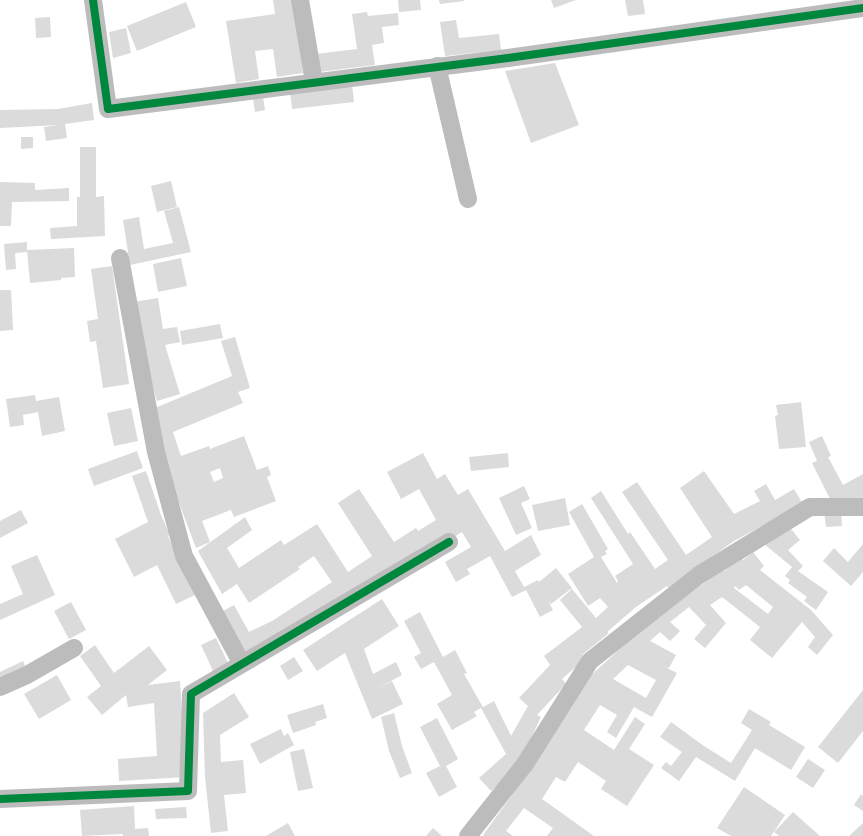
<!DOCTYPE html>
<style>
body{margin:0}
canvas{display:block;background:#fff}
</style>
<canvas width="863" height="836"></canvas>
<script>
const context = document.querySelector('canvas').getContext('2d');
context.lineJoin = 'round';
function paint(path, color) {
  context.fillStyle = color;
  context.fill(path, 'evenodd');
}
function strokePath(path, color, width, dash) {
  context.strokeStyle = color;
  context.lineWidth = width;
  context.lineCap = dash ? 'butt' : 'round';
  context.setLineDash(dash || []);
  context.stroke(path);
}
const building = new Path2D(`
 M273 0H293L303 73 277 77 273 49 255 51 259 79 236 83 226 21 275 14Z
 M398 0H420L421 10 399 12Z
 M439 0H464V1L440 4Z
 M551 0H576L554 8Z
 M625 0H643L645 14 628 16Z
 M186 2 196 27 137 51 127 26Z
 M367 12 368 16 398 13 399 25 382 27 384 43 372 45 375 65 319 72 316 54 357 49 352 14Z
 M50 17 51 37 36 38 35 18Z
 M456 20 459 38 499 34 501 50 445 56 440 22Z
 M126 28 131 53 113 58 109 32Z
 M555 63 579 125 531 143 505 71Z
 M352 84 354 102 292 109 290 91Z
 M263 96 265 110 255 112 253 98Z
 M92 103 94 120 65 124 67 138 46 141 44 127 59 125 0 128V110L58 109Z
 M21 137H33V148L21 149Z
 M80 147H96V197L104 196 105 236 51 239 50 228 77 226V197H80Z
 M171 181 177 207 157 212 151 186Z
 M0 182 35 183V190L69 188V201L12 202 11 226H0Z
 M179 207 191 252 130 265 123 220 139 217 144 249 173 243 164 211Z
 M27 242V252L15 253 16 269 6 270 4 244Z
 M74 248 75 277 61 278V280L30 283 27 250Z
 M181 258 187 286 158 292 153 264Z
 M112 266 129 384 103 388 96 341 90 342 87 321 98 319 91 269Z
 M0 290H11L13 330 0 331Z
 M158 298 163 329 177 327 180 342 165 345 180 394 157 401 141 349 133 302Z
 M220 324 223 338 182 345 180 331Z
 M235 337 250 388 238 392 243 403 173 432 181 456 209 446 210 449 244 436 257 470 268 466 271 475 267 477 276 501 234 517 231 510 202 521 210 542 196 548 164 463 150 410 232 376 221 341ZM220 468 223 478 214 482 210 472Z
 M35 395 36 401 59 397 65 431 42 436 38 412 23 415 24 425 10 427 6 399Z
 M801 402 806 447 779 449 775 416 778 415 776 405Z
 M131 408 138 441 114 446 107 413Z
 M822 436 831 456 828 457 843 485 863 474V502L831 501 812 463 817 461 809 442Z
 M137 451 143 468 94 486 88 469Z
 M423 453 437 479 445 474 458 495 468 489 505 551 531 535 541 555 515 571 524 587 538 580 539 582 556 568 572 588 551 604 548 600 553 610 540 617 526 590 512 597 490 556 467 569 470 574 456 582 445 562 471 547 462 532 247 663 219 613 234 605 249 632 272 621 332 582 314 556 298 567 300 569 249 603 237 584 222 594 198 551 245 517 252 530 227 548 239 568 281 540 284 545 317 524 348 572 372 556 338 503 359 489 394 542 416 528 418 531 436 520 419 489 401 499 387 472Z
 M508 453 509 467 471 471 469 457Z
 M146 471 161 515 170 535 168 536 195 595 176 604 157 565 134 577 115 539 148 522 132 476Z
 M704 471 734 514 760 501 754 491 766 484 775 500 794 489 803 504 734 541 668 588 667 586 636 607 607 632 609 633 582 655 585 659 562 679 566 684 537 715 541 717 518 766 491 791 479 778 506 754 481 708 474 712 477 716 452 730 437 704 452 695 434 662 421 669 414 657 421 653 404 621 420 612 443 657 455 650 467 673 464 674 483 707 494 701 511 736 528 706 519 698 550 665 544 656 582 627 560 600 572 589 596 618 608 607 600 598 588 606 568 574 594 557 569 512 582 504 608 549 605 551 607 554 601 557 617 583 618 581 615 576 633 564 591 498 601 491 628 534 630 532 655 569 668 560 622 492 637 482 686 555 712 537 680 488Z
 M524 486 530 499 521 503 532 528 516 535 499 498Z
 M565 498 570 525 538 531 532 505Z
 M841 509 842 526 826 527 824 511Z
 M21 510 28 523 0 538V521Z
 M787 524 800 540 788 550 803 566 798 571 828 592 816 610 804 601 807 597 788 583 790 580 785 576 792 567 764 544Z
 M863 544V572L851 586 823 561 834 548 848 562Z
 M753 552 764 566 760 570 811 610 833 635 817 655 808 647 815 637 802 622 772 658 750 640 760 627 722 597 710 605 726 623 705 648 694 639 706 625 689 607 670 622 680 631 670 641 660 632 650 641 676 655 669 668 665 667 677 673 652 717 634 707 616 738 607 732 617 715 600 705 584 730 614 750 635 717 645 724 629 749 654 765 627 806 601 789 606 781 578 762 565 782 556 777 542 799 594 836H547L553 828 524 808 506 831 513 836H485L483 835 520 784 586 680 624 645 693 591 723 569 724 571 741 557 743 560ZM746 585 773 607 768 614 734 588 735 586 739 590ZM628 665 656 680 646 698 613 679Z
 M37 555 55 595 0 620V604L23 594 11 566Z
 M382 599 399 626 364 649 373 674 396 662 402 675 376 689 392 681 403 704 372 719 345 653 317 671 303 650Z
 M71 602 86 630 69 639 54 611Z
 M216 638 228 663 213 671 201 645Z
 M95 645 114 673 149 646 167 670 148 685 180 681 186 777 119 781 118 759 157 756 154 703 128 707 126 695 102 715 87 697 101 686 80 656Z
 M294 657 303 671 288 680 280 666Z
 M23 661 27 671 0 684V672Z
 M57 675 71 700 39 719 24 694Z
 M863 690V731L838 763 818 747Z
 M234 693 249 717 220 735 221 762 243 760 246 793 224 795 228 831 211 833 205 777 203 713Z
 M323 704 327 718 315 722 316 725 293 733 287 715Z
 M749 709 771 722 769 725 805 747 791 770 755 748 735 781 696 757 679 781 661 768 666 762 671 766 682 752 660 737 671 722 704 746 731 763 752 730 741 723Z
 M394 713 402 746 412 773 400 778 389 751 381 717Z
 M437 718 458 759 446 766 457 787 439 797 426 773 440 766 420 727Z
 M281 729 284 736 288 733 294 745 260 764 250 744Z
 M304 749 313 788 298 791 290 752Z
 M808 759 825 770 813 788 796 777Z
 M744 787 785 815 771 836H731L717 828Z
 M861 794 863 796V811L854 805Z
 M134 806 135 829 148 828 149 836H123V834L82 836 80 810Z
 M186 807 187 818 156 819 155 809Z
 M793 812 820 836H779L774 832Z
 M288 823 295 836H266Z
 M863 823V836H849Z
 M433 828 442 836H426Z`);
const minor = new Path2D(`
 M93 0 108 109 508 58 863 8
 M300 0 314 82
 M437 66 468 199
 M120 258 156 452 184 556 242 664
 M0 687 27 675 74 648
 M0 799 188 791 191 694 449 542
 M468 836 525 764 590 661 699 575 810 507H863`);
const cycleway = new Path2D(`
 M93 0 108 109 508 58 863 8
 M0 799 188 791 191 694 449 542`);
paint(building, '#dbdbdb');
strokePath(minor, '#bcbcbc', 18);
strokePath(cycleway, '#00873e', 8);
</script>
